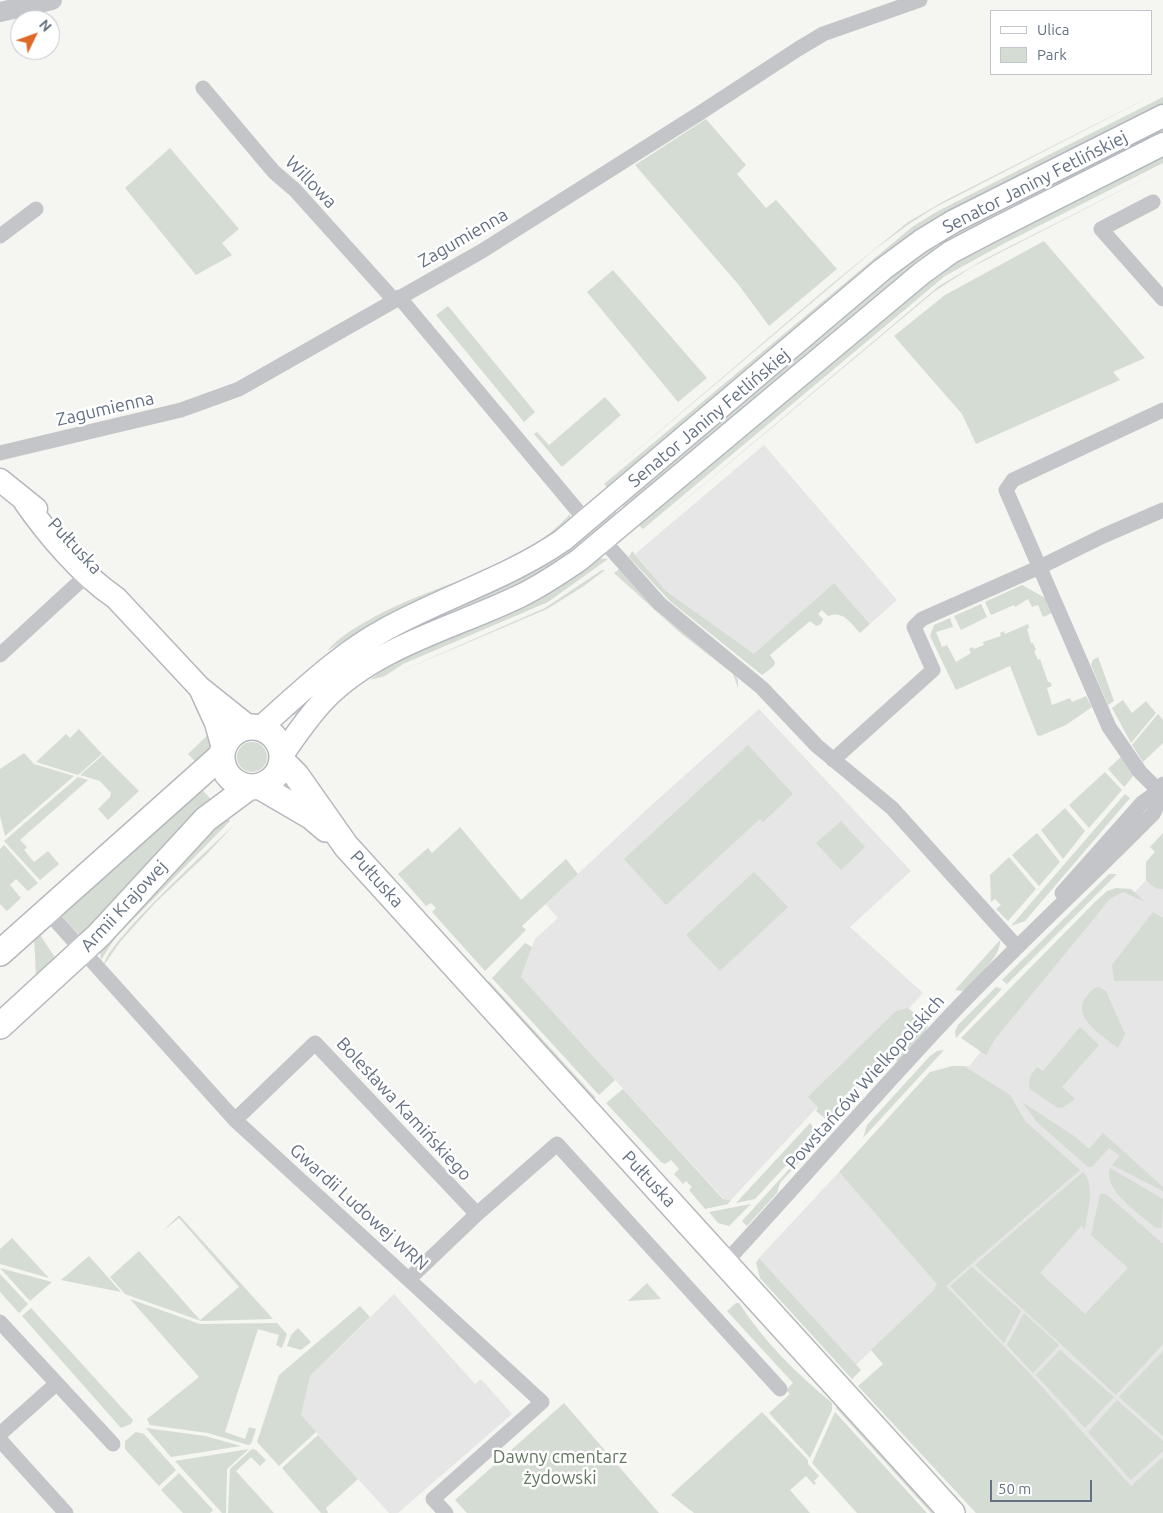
<!DOCTYPE html>
<meta charset="utf-8">
<style>
body{margin:0}
#map{position:relative;width:1163px;height:1513px;overflow:hidden;background:#f5f5f1;font-family:Ubuntu,sans-serif}
canvas{display:block}
.legend{position:absolute;left:990px;top:10px;width:162px;height:65px;box-sizing:border-box;background:#fff;border:1px solid #c1c6cd;margin:0;padding:6px 9px;list-style:none;font-size:15px;color:#657182}
.legend li{display:flex;align-items:center;gap:10px;height:25px}
.legend b{width:25px;border:1px solid #c1c6cd}
.north{position:absolute;left:10px;top:10px;width:50px;height:50px;box-sizing:border-box;background:#fff;border:1px solid #c1c6cd;border-radius:50%;rotate:48deg;font-size:14px;font-weight:700;line-height:20px;text-align:center;color:#657182}
.north::after{content:'';display:block;margin:auto;width:18px;height:22px;background:#df6a28;clip-path:polygon(50% 0,100% 100%,50% 72%,0 100%)}
.scale{position:absolute;left:990px;top:1480px;width:102px;height:22px;box-sizing:border-box;border:2px solid #657182;border-top:0;padding-left:6px;font-size:15px;line-height:18px;white-space:nowrap;color:#657182;-webkit-text-stroke:4px #fff;paint-order:stroke}
</style>
<div id="map">
<canvas width="1163" height="1513"></canvas>
<ul class="legend">
<li><b style="height:6px;background:#fff"></b>Ulica</li>
<li><b style="height:14px;background:#d5dcd3"></b>Park</li>
</ul>
<div class="north">N</div>
<div class="scale">50 m</div>
</div>
<script>
const context = document.querySelector('canvas').getContext('2d');
context.lineJoin = 'round';
function paint(path, color) {
  context.fillStyle = color;
  context.fill(path, 'evenodd');
}
function strokePath(path, color, width, dash) {
  context.strokeStyle = color;
  context.lineWidth = width;
  context.lineCap = dash ? 'butt' : 'round';
  context.setLineDash(dash || []);
  context.stroke(path);
}
function drawText(font, color, halo, rows, align = 'center') {
  context.font = font + ' Ubuntu,sans-serif';
  context.lineWidth = 5;
  context.setLineDash([]);
  context.textBaseline = 'middle';
  context.strokeStyle = halo;
  context.fillStyle = color;
  for (const [text, x, y, turn = 0] of rows) {
    context.save();
    context.translate(x, y);
    context.rotate((+turn || 0) * Math.PI / 180);
    context.textAlign = isNaN(turn) ? turn : align;
    if (halo) context.strokeText(text, 0, 0);
    context.fillText(text, 0, 0);
    context.restore();
  }
}
const built = new Path2D(`
 M764 445 897 600 870 624 834 583 754 655 666 591 635 554Z
 M759 709 911 871 850 927 923 993 731 1200 724 1199 521 977 535 939 558 918 546 904 645 811Z
 M1163 843V1513H1135L933 1292 856 1365 759 1258 839 1172 938 1284 952 1066H969L980 1053 979 1038 1120 889 1135 892 1146 880V862Z
 M394 1294 475 1384 481 1379 512 1414 398 1513H389L300 1415 310 1376Z`);
const green = new Path2D(`
 M1163 90 934 208 909 224 874 250 601 481 827 288 908 222 946 200Z
 M1163 97V106L942 220 611 492 604 484 912 227 938 211Z
 M706 119 746 165 737 174 766 208 776 200 837 269 769 326 738 284 635 165Z
 M1163 125V136L971 233 627 511 620 503 901 266 946 235Z
 M170 148 239 229 222 243 232 255 196 275 125 188Z
 M1163 152V163L1005 243 945 276 643 529 636 522 927 277Z
 M1163 169 972 267 935 291 646 533 939 286 985 259Z
 M1044 241 1145 358 1113 372 1120 380 976 444 962 414 894 336 945 295Z
 M613 270 707 378 678 402 587 292Z
 M448 306 535 412 524 422 436 315Z
 M605 397 621 415 562 467 534 434 537 432 549 445Z
 M614 509 619 516 581 550 297 718 291 711 356 656Z
 M570 514V521L559 535 344 641 327 651C339 637 353 629 369 620 434 582 518 572 570 514Z
 M632 551 666 591 754 654 834 583 870 624 860 633C850 622 843 610 828 616L822 610 818 614 823 619 821 624 816 626 810 621 770 655 775 662 774 666 762 675 670 601 629 557Z
 M596 558 608 559 548 602 403 664 385 676 370 680 396 658Z
 M619 569 659 613 734 673 738 680V688L733 674 678 631 614 573Z
 M602 570H605L584 586 547 609 401 671 545 608Z
 M1022 585 1047 599 1052 613 1043 617 1038 605 1032 607 1028 599 1015 607 1014 605 991 615 985 602Z
 M981 604 987 617 961 630 954 616Z
 M950 618 953 627 936 632 942 647 947 645 956 662 971 653 969 649 973 647 974 649 984 645 983 642 1001 636 1000 633 1004 631 1005 634 1028 624 1029 628 1027 629 1031 643H1033L1036 650 1034 651 1038 660 1040 659 1048 682H1050L1052 686 1047 688 1052 705 1070 698 1072 702 1086 696 1092 707 1066 725 1040 736 1037 735 1010 666 956 690 930 636 934 625Z
 M1098 657 1114 701 1108 705 1091 665 1093 660Z
 M1123 700 1132 713 1146 701 1156 713 1131 743 1112 708Z
 M1158 714 1163 720V743L1143 762 1132 745Z
 M79 729 102 754 78 775 36 762 66 734 70 738Z
 M211 732V749L198 764 188 754Z
 M237 757a15 15 0 1 1 30 0a15 15 0 1 1-30 0Z
 M748 745 793 794 763 822 760 819 666 905 624 859Z
 M24 753 34 764 74 776 5 836 0 816V769Z
 M103 755 139 791 108 820 98 809 110 797 111 793 100 781 80 775Z
 M1122 756 1135 774 1124 787 1108 769Z
 M1105 772 1122 790 1089 828 1069 805Z
 M78 777 88 780 20 840 27 847 24 850 34 862 48 851 59 864 40 880 4 841Z
 M199 786 214 803 81 937 61 915Z
 M1125 794 1130 798 1025 921 1011 926Z
 M1065 808 1085 831 1063 859 1041 830Z
 M224 814 230 821 115 938 101 960 100 950Z
 M841 821 865 847 841 870 816 843Z
 M234 825 206 855 156 902 120 942 104 965C106 943 211 847 234 825Z
 M460 827 521 900 566 859 578 874 522 926 526 930 485 971 432 912 436 908 431 903 426 906 398 874 428 848 432 853Z
 M1037 833 1060 862 1039 886 1012 855Z
 M1163 833V889C1156 890 1151 885 1146 880V862L1155 852 1150 847Z
 M4 845 38 883 28 891 16 879 10 885 21 898 7 911 0 904V849Z
 M1009 857 1036 889 1008 921 996 909 1001 905 995 899 991 902 990 875Z
 M754 872 788 907 720 971 686 935Z
 M1109 874H1117L1007 984 1002 980Z
 M1116 888 1131 889 1145 902 1123 892 1110 899 995 1039 986 1055 961 1038 1095 902 1107 891Z
 M1153 912 1163 918V981H1114L1112 965Z
 M38 932 58 962 36 977 34 935Z
 M1000 940C1002 956 974 980 964 991L955 990Z
 M525 943 532 947 521 977 615 1080 599 1095 492 978Z
 M489 981 596 1098 593 1100 487 983Z
 M996 987 1002 989 956 1038 955 1031 958 1025Z
 M1099 987 1106 991 1125 1034 1118 1048C1104 1036 1069 1017 1087 996 1091 991 1093 988 1099 987Z
 M908 1008 922 1019 828 1121 816 1111 818 1107 808 1097 896 1011Z
 M926 1021 928 1026 923 1035 899 1061H892L890 1060Z
 M1080 1027 1099 1045 1062 1087 1075 1099 1062 1108 1056 1107 1030 1089C1027 1079 1031 1075 1037 1067L1043 1071Z
 M944 1050 863 1138 867 1125 930 1056 937 1051Z
 M952 1066H964L1010 1095 1025 1121 1080 1170 946 1286 1032 1376 1131 1486 1163 1457V1513H976L858 1386 883 1364 871 1350 933 1291 937 1284 839 1172 930 1072Z
 M623 1089 723 1199 731 1200 728 1204 705 1209 689 1190 692 1187 686 1181 683 1184 674 1174 679 1169 671 1160 665 1164 661 1162 606 1103Z
 M1022 1102 1074 1136 1089 1149 1103 1133 1163 1187V1191L1112 1165 1120 1156 1109 1148 1092 1167H1088L1037 1122Z
 M810 1123 817 1132 755 1199 736 1203Z
 M821 1134 822 1137 780 1183 777 1193 747 1226 742 1221Z
 M1110 1168 1163 1199 1162 1228H1156C1141 1215 1102 1190 1110 1168Z
 M1083 1172C1096 1185 1087 1212 1085 1229L1081 1226 1040 1273 1085 1314 1128 1268 1091 1235 1100 1194H1106L1163 1244V1344L1116 1395 975 1265Z
 M751 1204 729 1226 718 1223 709 1212Z
 M178 1216H180L273 1319 201 1321 125 1294 110 1277 139 1251 200 1320 239 1287 179 1218 163 1231Z
 M12 1238 49 1278 0 1264V1249Z
 M89 1256 121 1292 61 1280Z
 M759 1258 861 1370 852 1379 760 1278 756 1263Z
 M972 1267 1021 1311 1004 1343 950 1286Z
 M0 1268 52 1282 30 1301Z
 M0 1274 28 1304 19 1313 0 1292Z
 M647 1283 661 1299 628 1301Z
 M130 1299 200 1324 277 1323 287 1334 282 1348 276 1345 279 1335 258 1329 225 1432 245 1439 249 1427 256 1429 251 1444 248 1445 208 1433 150 1425 147 1419 199 1377Z
 M736 1303H739C765 1343 796 1373 832 1403V1410L810 1458 769 1413 790 1394 786 1390 793 1383 727 1311Z
 M360 1306 370 1317 310 1376 301 1415 316 1432 279 1466 257 1442 279 1375Z
 M31 1308 133 1420 131 1424 121 1428 22 1316Z
 M1024 1313 1059 1345 1033 1373 1007 1345Z
 M298 1328 311 1342 301 1350 287 1346 291 1335Z
 M1060 1350 1114 1397 1085 1428 1036 1375Z
 M1163 1351V1436L1119 1397Z
 M1117 1400 1163 1441V1451L1131 1480 1088 1432Z
 M564 1403 659 1513H467L455 1500Z
 M839 1403 939 1513H931L836 1408Z
 M762 1412 808 1460V1464L819 1476 814 1481 816 1483 814 1485 806 1476 790 1490 810 1513H694L671 1495Z
 M835 1412 927 1513H857L812 1463Z
 M146 1428 205 1436 241 1446 171 1457Z
 M136 1432 144 1434 176 1470 159 1486 125 1449V1441Z
 M318 1435 358 1479 326 1508 328 1513H321L282 1468Z
 M249 1449 227 1469 226 1513H222L175 1461Z
 M252 1449 256 1450 266 1460 260 1466 251 1457 236 1471 274 1513H228L230 1469Z
 M179 1473 213 1510 210 1513H183L161 1490Z`);
const minor = new Path2D(`
 M203 88 274 172 295 190 394 300
 M1153 202 1101 229 1163 299
 M0 236 36 209
 M399 297 587 522
 M0 453 181 410 239 389 482 251 700 113 798 49 823 34 920 0
 M603 540 660 604 762 688 817 746 892 808 1017 947
 M0 655 88 574
 M833 760 933 670 914 627 922 619 1040 567 1103 536 1163 510
 M1159 791 1140 772 1109 727 1006 490 1013 480 1163 410
 M1062 893 1142 803 1159 791
 M47 911 235 1120 542 1402 433 1499 446 1513
 M235 1120 315 1043 477 1214 410 1278
 M477 1214 557 1144 780 1389
 M725 1263C798 1184 868 1103 941 1025 1009 952 1083 885 1153 814 1159 805 1158 794 1163 784
 M0 1322 113 1444
 M0 1434 56 1384
 M0 1440 66 1513`);
const tertiary = new Path2D(`
 M0 12 52 0`);
const secondary = new Path2D(`
 M0 480 36 509
 M25 502C48 535 82 575 116 598L199 687 249 727
 M200 688 216 723 223 748
 M260 728C301 692 338 655 386 629 444 597 508 578 563 540L883 269 921 241 954 221 1163 116
 M282 755C295 736 308 717 324 700 376 646 454 628 520 596 541 586 560 573 579 560L922 273 951 252 991 231 1163 144`);
const primary = new Path2D(`
 M222 757a30 30 0 1 1 60 0a30 30 0 1 1-60 0Z
 M282 761 296 775 346 846 952 1513
 M259 786 312 817 326 829
 M0 953 222 755
 M0 1026 99 935 206 819 249 787`);
const streetNames = [
 ["Willowa",311,182,46],
 ["Senator Janiny Fetlińskiej",1035,182,-27],
 ["Zagumienna",463,238,-30],
 ["Zagumienna",105,409,-13],
 ["Senator Janiny Fetlińskiej",709,418,-40],
 ["Pułtuska",75,546,47],
 ["Pułtuska",377,879,48],
 ["Armii Krajowej",124,906,-47],
 ["Powstańców Wielkopolskich",865,1082,-48],
 ["Bolesława Kamińskiego",404,1109,47],
 ["Pułtuska",649,1179,47],
 ["Gwardii Ludowej WRN",359,1207,42]
];
const parkNames = [
 ["Dawny cmentarz",560,1457],
 ["żydowski",560,1478]
];
paint(built, '#e5e6e5');
paint(green, '#d5dcd3');
strokePath(secondary, '#b5b8be', 25);
strokePath(primary, '#b6b8bd', 28);
strokePath(minor, '#c3c5c9', 15);
strokePath(tertiary, '#c3c5c9', 20);
strokePath(secondary, '#fff', 22);
strokePath(primary, '#fff', 25);
drawText('18px', '#657182', '#fff', streetNames);
drawText('18px', '#657963', '#fff', parkNames);
</script>
